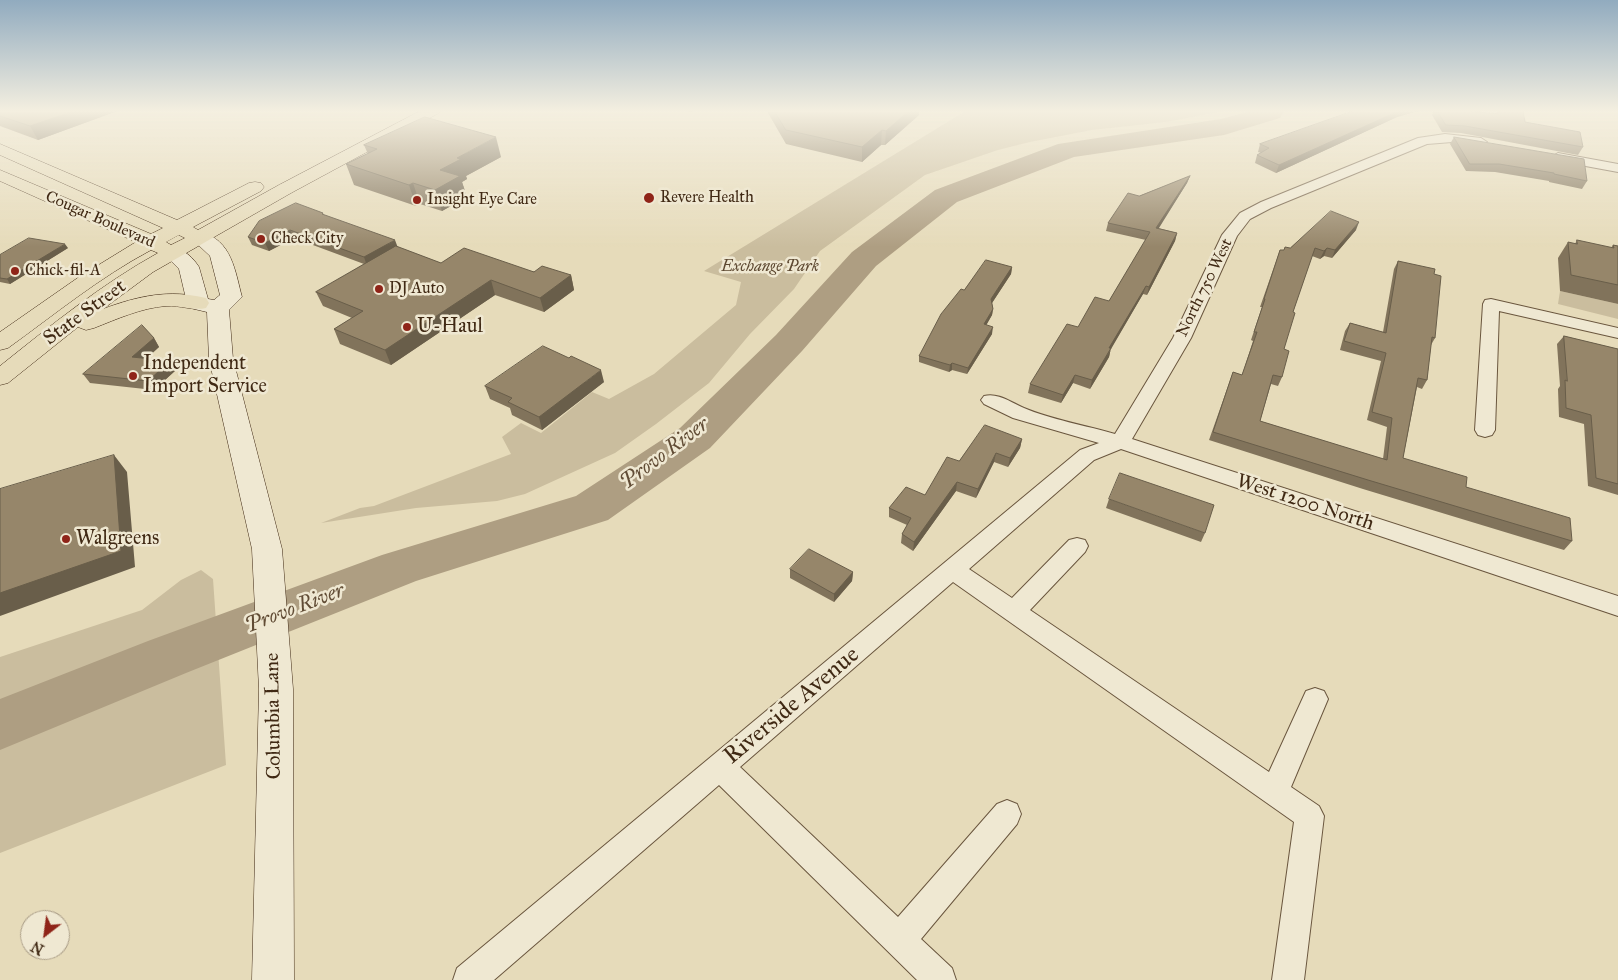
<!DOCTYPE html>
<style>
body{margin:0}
#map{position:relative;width:1618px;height:980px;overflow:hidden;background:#e6dbba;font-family:"IM FELL Great Primer",serif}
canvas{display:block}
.north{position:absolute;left:20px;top:910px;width:50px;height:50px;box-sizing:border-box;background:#efe8d2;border:1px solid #a99c86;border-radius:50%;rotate:210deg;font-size:14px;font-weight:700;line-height:20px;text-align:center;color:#402914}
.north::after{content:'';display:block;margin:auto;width:18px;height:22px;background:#8f2418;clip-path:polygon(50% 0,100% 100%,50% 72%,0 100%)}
</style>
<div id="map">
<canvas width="1618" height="980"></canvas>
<div class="north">N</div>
</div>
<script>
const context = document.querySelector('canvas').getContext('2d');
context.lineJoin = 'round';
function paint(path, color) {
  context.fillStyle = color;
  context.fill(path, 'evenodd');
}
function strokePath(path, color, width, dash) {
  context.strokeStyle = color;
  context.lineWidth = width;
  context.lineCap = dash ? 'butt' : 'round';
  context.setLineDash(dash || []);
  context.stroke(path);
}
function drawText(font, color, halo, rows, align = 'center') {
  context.font = font + ' "IM FELL Great Primer",serif';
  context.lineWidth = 5;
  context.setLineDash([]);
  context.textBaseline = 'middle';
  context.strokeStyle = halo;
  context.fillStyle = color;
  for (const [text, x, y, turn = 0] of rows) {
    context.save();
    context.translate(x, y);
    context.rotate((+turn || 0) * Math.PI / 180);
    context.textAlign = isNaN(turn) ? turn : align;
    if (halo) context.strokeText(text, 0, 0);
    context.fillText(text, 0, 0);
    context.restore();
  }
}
const green = new Path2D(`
 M967 110H1230L1166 122 1092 130 1030 142 998 150 925 175 820 251 794 289 750 334 709 383 656 424 615 453 525 494 497 501 416 508 321 523 360 508 374 506 511 454 502 437 521 423 541 433 592 392 609 399 654 374 736 305 741 282 704 271Z
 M1560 291 1618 304V319L1558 304Z
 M201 570 213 579 226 765 0 853V657L142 610 181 580Z`);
const river = new Path2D(`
 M1254 110H1285L1280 118 1224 135 1074 157 957 202 876 266 802 351 710 448 608 520 416 581 186 673 0 750V699L148 641 382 555 576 496 680 428 776 335 852 252 935 190 1058 144 1221 119Z`);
const street = new Path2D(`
 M1445 134 1481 138 1487 142 1481 146 1452 142 1427 144 1271 208 1250 219 1237 236 1191 338 1132 439 1618 596V616L1121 449 1094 460 969 569 1012 598 1069 540 1077 538 1085 540 1088 546 1085 552 1030 610 1269 772 1306 691 1315 688 1324 691 1328 699 1291 787 1319 806 1324 816 1304 980H1272L1294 822 953 582 740 767 898 917 997 804 1007 800 1017 804 1021 814 1017 824 921 939 952 968 956 980H917L719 785 494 980H453L457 968 1080 450 1099 443 1013 418 984 404 981 400 984 396C998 392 1012 403 1024 408 1049 419 1088 426 1115 434L1173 338 1222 235 1240 213 1261 202 1418 138Z
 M1558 153 1618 164V172L1553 160 1551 157Z
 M1491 299 1618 328V338L1499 311 1495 430 1492 435 1485 437 1478 435 1475 430 1483 304 1485 300Z`);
const secondary = new Path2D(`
 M201 232C232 240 235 271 242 297L229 310 233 359 282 549 293 689 294 980H252L259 689 252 549 209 359 207 312 190 308 187 303 179 269 163 253 166 249C180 245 192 256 199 267L208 299 214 300 220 295 210 256 191 238 194 234Z`);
const primary = new Path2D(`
 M422 110H441L439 113 291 193 153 272 103 309C138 296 169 289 206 298L209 303 206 308C193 311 180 305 166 306 141 308 117 319 94 328L86 330 78 327 8 383 0 385V366C50 326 102 284 158 253L151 250C100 277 55 314 8 348L0 350V332L79 277 136 242 0 181V170L151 234 163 228 0 155V144L177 220 249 183 255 182 261 183 264 187 261 191 193 227 198 230 279 185ZM179 235 185 238 171 245 166 242Z`);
const wall = new Path2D(`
 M0 110H120L38 140 0 126Z
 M683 110H695L691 112Z
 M768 110H921L919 111V115L885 145H881L862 162 786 144 768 113Z
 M1363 110H1422L1397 117 1276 173 1255 163 1257 155 1261 153 1258 152 1260 144 1362 112Z
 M1434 110H1458L1496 114 1498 110H1523L1525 122 1583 147 1578 155 1461 133 1442 132 1432 115Z
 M1454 137 1587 181 1582 189 1549 182V181L1495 172 1466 171 1450 144Z
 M364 145 501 157 466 176 467 179 462 182 467 197 442 211 420 204 416 206 354 185 346 164 368 154Z
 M1190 176 1187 183 1158 228 1177 233 1175 241 1147 295 1143 294 1111 348 1109 357 1090 389 1073 383 1061 403 1028 393 1030 384 1078 327 1109 301 1146 240 1106 231 1108 223 1139 196Z
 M323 213 324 215 397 247 441 263 571 275 574 290 544 312 495 295 391 365 340 344 334 329 352 318 323 306 316 292 364 264 294 238 269 251 252 245 248 237Z
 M1356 230 1332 258 1324 256 1320 259 1312 256 1293 312 1284 349 1282 377 1278 386 1271 384 1260 421 1383 459 1387 427 1367 420 1381 361 1340 350 1345 331 1350 323 1383 332 1394 269 1398 261 1434 274 1435 338 1431 345 1427 380 1422 389 1417 387 1403 458 1466 487 1572 541 1564 550 1363 489 1209 440 1233 372 1242 375 1253 341 1251 340 1262 307H1260L1280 250H1284Z
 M1577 240 1611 248 1613 245 1618 246V304L1560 291 1558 258 1568 242 1575 244Z
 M68 248 10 284 0 282V255Z
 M1012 267 1011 274 992 303 993 309 992 315 986 325 992 334 967 374 952 370 949 372 919 362V356L964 290Z
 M1564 336 1618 349V495L1588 486 1584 424 1559 417 1558 389 1560 386 1557 344Z
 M154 338 159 347 146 359 176 370 154 390 90 383 83 374Z
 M604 382 542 430 512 415 510 408 490 399 485 386Z
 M1022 439 1020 448 1008 467 994 462 976 498 956 491 913 551 901 543 902 534 907 525 889 517V508L925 495 959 461Z
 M1109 499 1205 533 1201 542 1106 508Z
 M790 569 853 572 852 581 834 602 790 578Z`);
const shadedWall = new Path2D(`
 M77 110H120L38 140 30 126Z
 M910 110H921L919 111V115L885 145 886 131Z
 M1401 110H1422L1397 117 1276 173 1279 165Z
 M882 130 881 145 862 162V147Z
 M496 137 501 157 466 176 467 179 462 182 467 197 442 211 435 190 440 170 457 158Z
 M1190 176 1187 183 1154 236 1156 228Z
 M413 183 420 204 416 206 409 185Z
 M1359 222 1356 230 1332 258 1335 250Z
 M290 230 294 238 269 251 265 243Z
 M1177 233 1175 241 1147 295 1149 287Z
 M395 240 398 248 367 266 364 257Z
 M65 244 68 248 10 284 7 279Z
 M1327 248 1324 256 1320 259 1324 251Z
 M1012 267 1011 274 990 306 991 299Z
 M571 275 574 290 544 312 540 298Z
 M491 280 495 295 391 365 385 350Z
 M1146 286 1143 294 1107 356 1109 348Z
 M993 309 992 315 983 331 984 324Z
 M993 327 992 334 967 374 968 368Z
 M154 338 159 347 138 366 132 357Z
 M1111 348 1109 357 1090 389 1092 380Z
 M170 361 176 370 154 390 148 381Z
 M952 363V370L949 372 950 365Z
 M601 370 604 382 542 430 539 417Z
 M1075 375 1073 383 1061 403 1063 395Z
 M1022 439 1020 448 1008 467 1010 458Z
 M996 453 994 462 976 498 978 489Z
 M114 455 127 472 135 567 0 616V593Z
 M957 482 956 491 913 551 914 542Z
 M853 572 852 581 834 602V594Z`);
const building = new Path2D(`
 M0 110H77L30 126 0 116Z
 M774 110H910L886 131 882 130 862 147 786 130Z
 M1356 110 1364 112V110H1401L1279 165 1257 155 1269 148 1260 144Z
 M1437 110H1458L1499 114 1500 110H1523L1525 122 1580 132 1583 147 1465 126 1446 125Z
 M425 117 496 137 457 158 461 159 440 170 460 176 435 190 413 183 409 185 346 164 377 149 364 145Z
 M1454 137 1584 159 1587 181 1554 174V173L1499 164H1470Z
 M1190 176 1156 228 1177 233 1149 287 1146 286 1109 348H1111L1092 380 1075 375 1063 395 1030 384 1067 324 1078 327 1095 297 1109 301 1150 232 1108 223 1128 193 1139 196Z
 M296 203 323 213 322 214 395 240 364 257 290 230 265 243 248 237 259 221Z
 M1331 211 1359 222 1335 250 1327 248 1324 251 1315 248 1293 312 1295 313 1284 349 1289 351 1282 377 1273 375 1260 421 1387 460 1392 418 1372 412 1386 353 1344 341 1350 323 1386 333 1398 261 1435 269 1434 274 1441 276 1435 338 1432 337 1427 380 1418 378 1403 458 1467 477 1466 487 1570 518 1572 541 1368 480 1213 432 1233 372 1242 375 1257 332H1254L1265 299H1264L1280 250H1284L1285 247 1290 248Z
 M29 238 65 244 7 279 0 278V255Z
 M1577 240 1614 248 1613 245 1618 246V285L1571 275 1568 242 1577 244Z
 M396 246 441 263 464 248 534 272 542 266 571 275 540 298 491 280 385 350 334 329 363 311 316 292Z
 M986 260 1012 267 991 299 993 309 984 324 993 327 968 368 952 363 950 365 919 356 941 314 961 289 964 290Z
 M142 325 154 338 132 357 170 361 148 381 83 374Z
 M1564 336 1618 349V484L1596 478 1591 415 1566 408 1565 380 1567 381Z
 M543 346 569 358 571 356 601 370 539 417 508 402 512 398 485 386Z
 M985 425 1022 439 1010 458 996 453 978 489 957 482 914 542 902 534 911 518 889 508 906 487 925 495 947 457 959 461Z
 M114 455 121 551 0 593V489Z
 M1120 473 1214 505 1205 533 1109 499Z
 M809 549 853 572 834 594 790 569Z`);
const markers = [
 [649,198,6,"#8f2418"],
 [417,200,5,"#8f2418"],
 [261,239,5,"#8f2418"],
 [15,271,5,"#8f2418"],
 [379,289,5,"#8f2418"],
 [407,327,5,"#8f2418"],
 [133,376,5,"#8f2418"],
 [66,539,5,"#8f2418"]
];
const farPoinames = [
 ["Revere Health",660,198],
 ["Insight Eye Care",427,200],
 ["Check City",271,239],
 ["Chick-fil-A",25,271],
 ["DJ Auto",389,289]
];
const farStreetnames = [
 ["Cougar Boulevard",100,220,24],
 ["North 750 West",1205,288,-64]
];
const farParknames = [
 ["Exchange Park",770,267]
];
const streetNames = [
 ["State Street",85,313,-36],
 ["West 1200 North",1305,503,18],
 ["Columbia Lane",274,716,-91]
];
const poiNames = [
 ["U-Haul",417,327],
 ["Independent",143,364],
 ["Import Service",143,387],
 ["Walgreens",76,539]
];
const waterNames = [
 ["Provo River",665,454,-37],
 ["Provo River",295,609,-21]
];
const nearStreetnames = [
 ["Riverside Avenue",792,706,-40]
];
paint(green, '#cabd9e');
paint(river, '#ae9e82');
strokePath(street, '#6a563e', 2);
strokePath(secondary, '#402914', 1);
strokePath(primary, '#402914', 1);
paint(street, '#efe8d2');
paint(secondary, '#efe8d2');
paint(primary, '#e6dbba');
paint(wall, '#81735b');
paint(shadedWall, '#695e4a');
paint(building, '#96866a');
strokePath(building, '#695e4a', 1);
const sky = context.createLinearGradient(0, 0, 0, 247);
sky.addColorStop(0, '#91abbf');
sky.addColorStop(0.45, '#f4efe0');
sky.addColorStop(1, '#f4efe000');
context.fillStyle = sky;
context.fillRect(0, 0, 1618, 247);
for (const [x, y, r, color] of markers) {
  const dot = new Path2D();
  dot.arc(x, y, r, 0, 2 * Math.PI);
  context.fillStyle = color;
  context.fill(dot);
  strokePath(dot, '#efe8d2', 2);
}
drawText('16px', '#402914', '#efe8d2', farPoinames, 'left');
drawText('16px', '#402914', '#efe8d2', farStreetnames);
drawText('italic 16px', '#5c4730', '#efe8d2', farParknames);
drawText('20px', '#402914', '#efe8d2', streetNames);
drawText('20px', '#402914', '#efe8d2', poiNames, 'left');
drawText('italic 21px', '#614c35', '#efe8d2', waterNames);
drawText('24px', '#402914', '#efe8d2', nearStreetnames);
</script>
